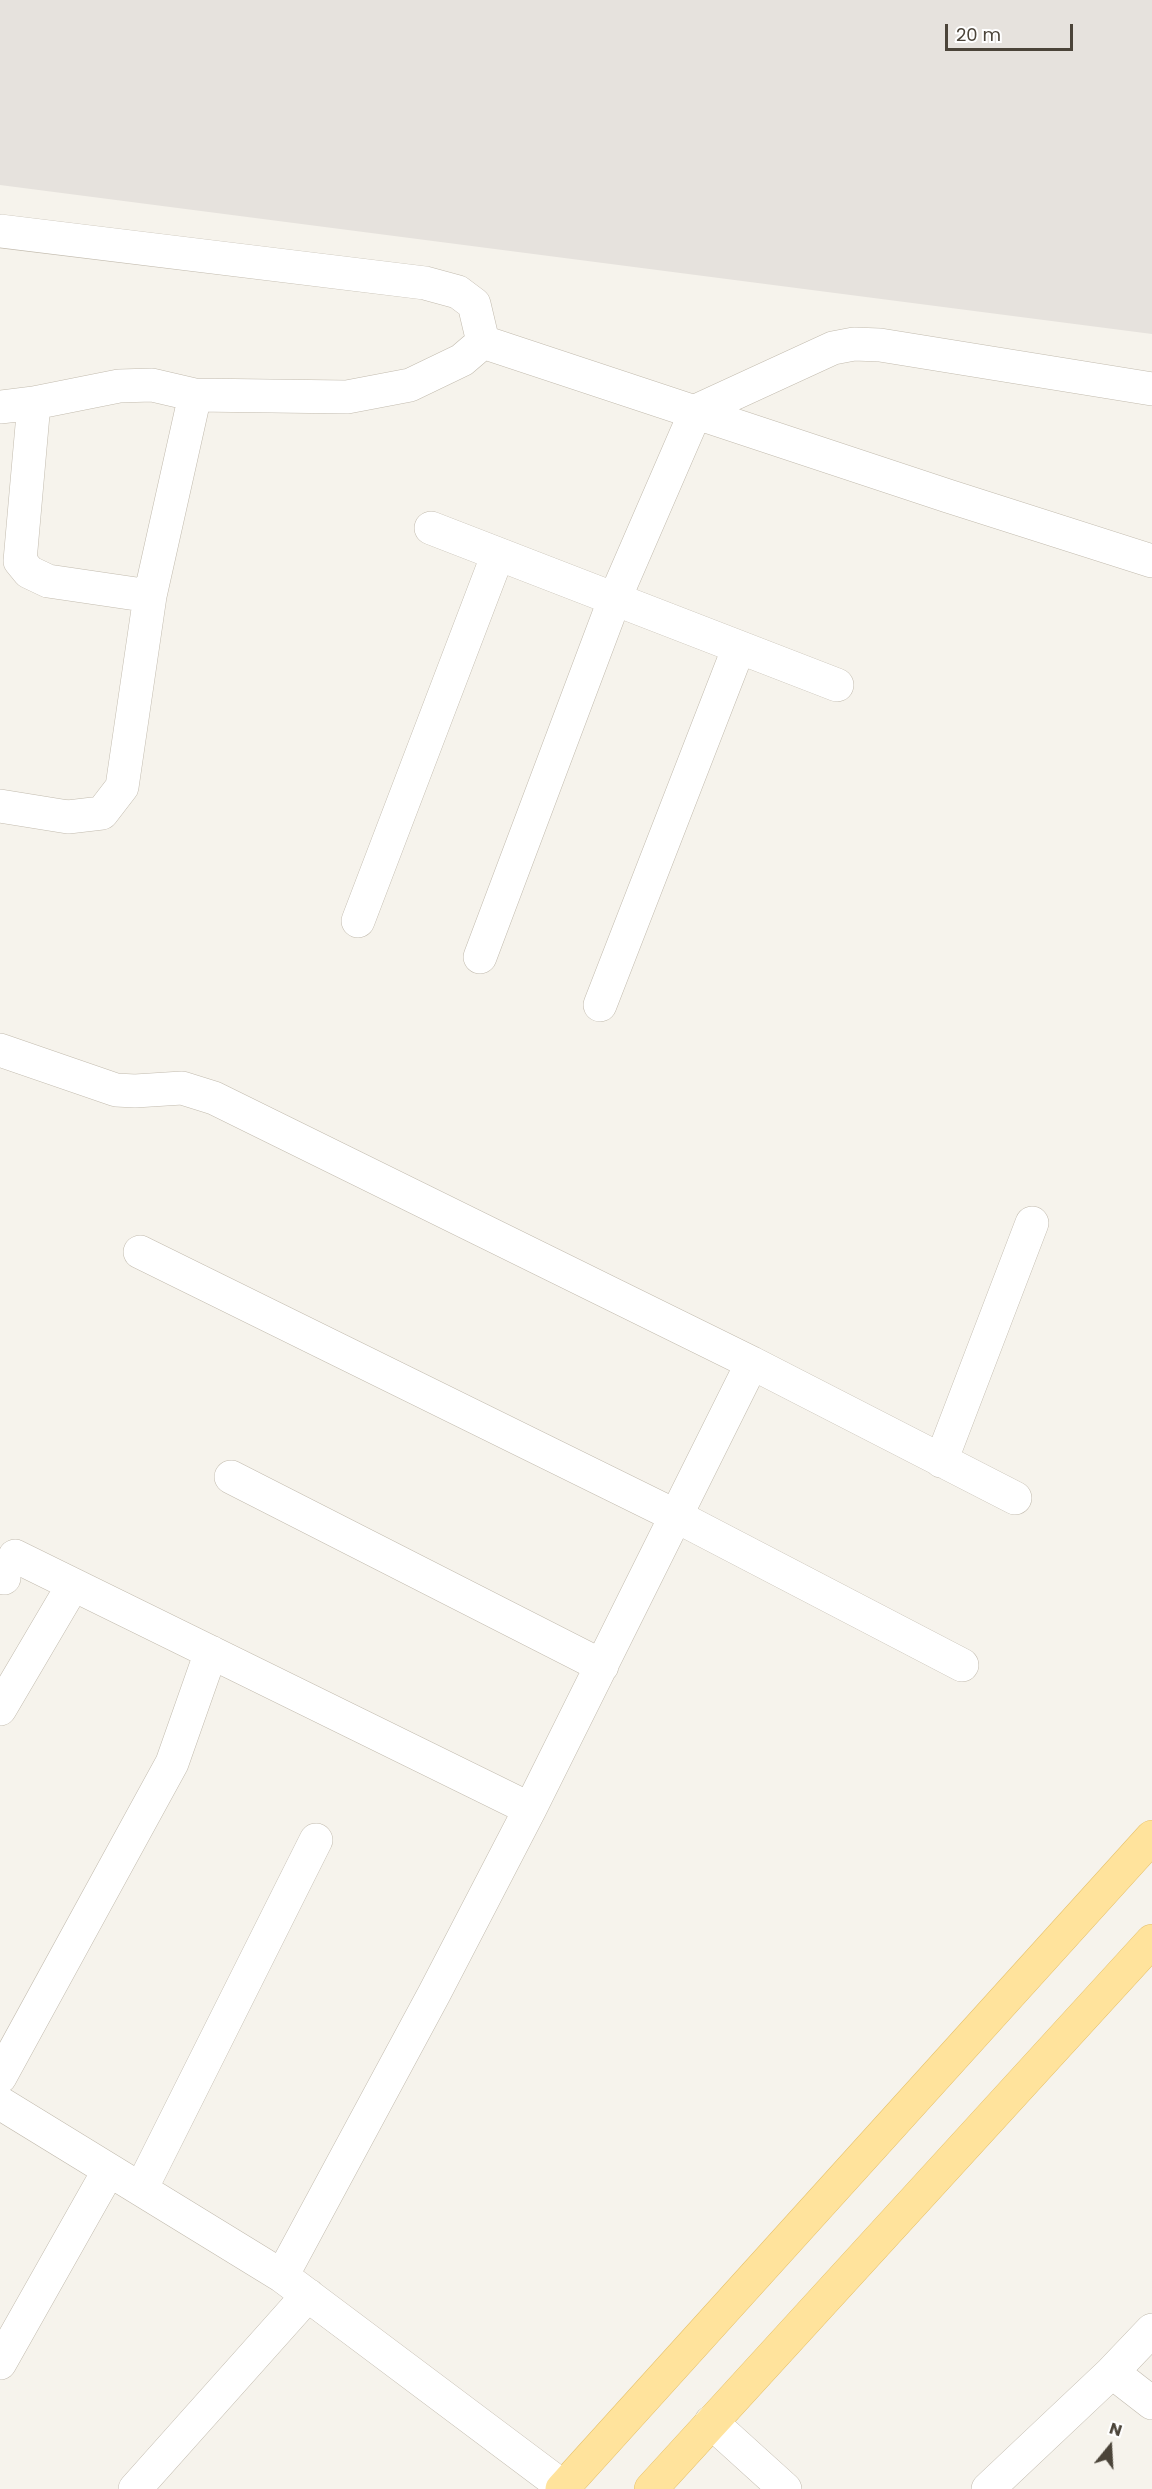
<!DOCTYPE html>
<style>
body{margin:0}
#map{position:relative;width:1152px;height:2489px;overflow:hidden;background:#f6f3ec;font-family:Poppins,sans-serif}
canvas{display:block}
.north{position:absolute;left:1080px;top:2417px;width:60px;height:60px;-webkit-text-stroke:4px #fff;paint-order:stroke;rotate:18deg;font-size:16px;font-weight:700;line-height:24px;text-align:center;color:#4b4439}
.north::after{content:'';display:block;margin:auto;width:21px;height:27px;background:#4b4439;clip-path:polygon(50% 0,100% 100%,50% 72%,0 100%)}
.scale{position:absolute;left:945px;top:24px;width:128px;height:27px;box-sizing:border-box;border:3px solid #4b4439;border-top:0;padding-left:8px;font-size:18px;line-height:21px;white-space:nowrap;color:#4b4439;-webkit-text-stroke:4px #fff;paint-order:stroke}
</style>
<div id="map">
<canvas width="1152" height="2489"></canvas>
<div class="north">N</div>
<div class="scale">20 m</div>
</div>
<script>
const context = document.querySelector('canvas').getContext('2d');
context.lineJoin = 'round';
function paint(path, color) {
  context.fillStyle = color;
  context.fill(path, 'evenodd');
}
function strokePath(path, color, width, dash) {
  context.strokeStyle = color;
  context.lineWidth = width;
  context.lineCap = dash ? 'butt' : 'round';
  context.setLineDash(dash || []);
  context.stroke(path);
}
const industrial = new Path2D(`
 M0 0H1152V334L0 185Z`);
const minor = new Path2D(`
 M0 231 425 283 458 292 474 304 483 342
 M34 403 20 561 29 572 48 581 150 596
 M0 407 34 403 119 386 152 385 195 395 347 397 410 385 462 360 483 342 948 496 1152 561
 M431 528 837 685
 M0 806 68 817 102 813 122 787 150 596 195 395
 M358 921 498 554
 M480 957 615 598 696 411 833 348 854 344 880 345 1152 389
 M600 1005 739 647
 M0 1050 116 1090 135 1091 182 1088 214 1098 752 1363 530 1809 434 1994 282 2276
 M140 1252 676 1516 962 1665
 M752 1363 1015 1498
 M941 1461 1032 1223
 M231 1477 602 1666
 M15 1556 530 1809
 M0 1576 4 1578
 M0 1709 73 1585
 M0 2077 172 1763 211 1652
 M0 2103 282 2276 566 2489
 M141 2189 316 1840
 M0 2363 109 2170
 M1112 2372 1152 2330
 M711 2422 785 2489
 M135 2489 308 2295
 M988 2489 1112 2372 1152 2403`);
const primary = new Path2D(`
 M562 2489 1152 1837
 M651 2489 1152 1941`);
paint(industrial, '#e6e2dd');
strokePath(minor, '#c2bbae', 34);
strokePath(primary, '#e6c16a', 34);
strokePath(minor, '#fff', 33);
strokePath(primary, '#ffe39c', 33);
</script>
